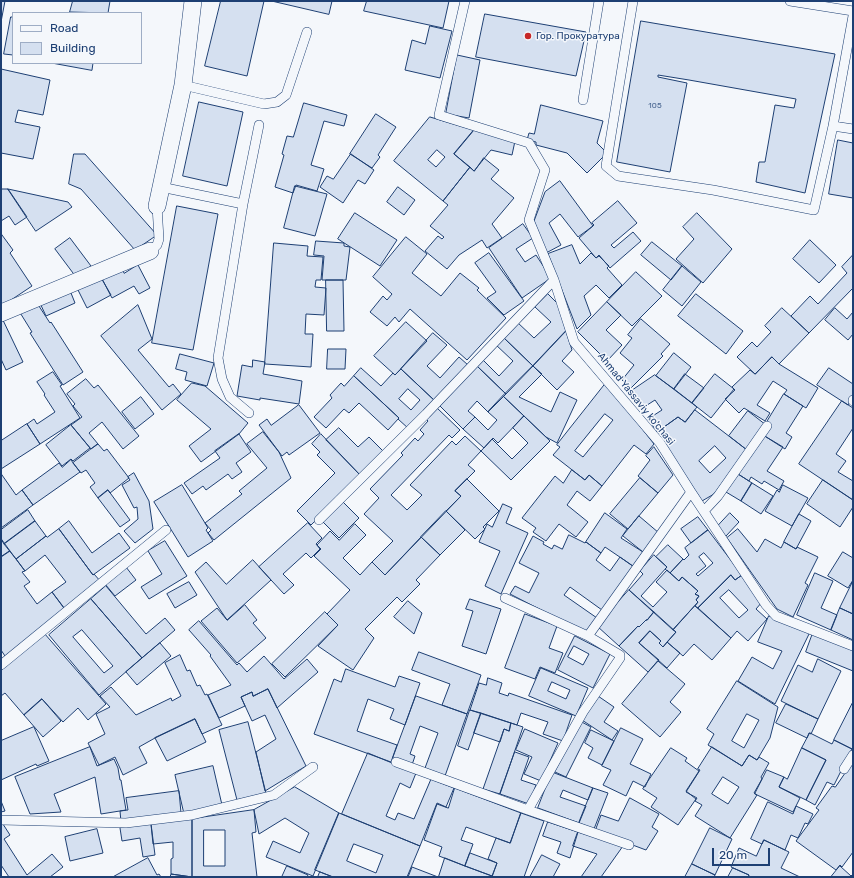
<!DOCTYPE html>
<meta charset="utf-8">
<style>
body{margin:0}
#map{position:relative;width:854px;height:878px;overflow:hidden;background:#f4f7fb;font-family:Rubik,sans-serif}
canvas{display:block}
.frame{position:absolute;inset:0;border:2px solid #1d3f73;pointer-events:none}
.legend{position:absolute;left:12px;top:12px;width:130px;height:52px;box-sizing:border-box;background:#f4f7fb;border:1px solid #9eadc5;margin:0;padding:5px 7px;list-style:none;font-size:12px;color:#1d3f73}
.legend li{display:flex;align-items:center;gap:8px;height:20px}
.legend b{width:20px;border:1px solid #9eadc5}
.scale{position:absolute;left:712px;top:848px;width:58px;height:18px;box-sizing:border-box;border:2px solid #1d3f73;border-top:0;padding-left:5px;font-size:12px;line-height:14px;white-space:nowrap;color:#1d3f73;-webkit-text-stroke:3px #f4f7fb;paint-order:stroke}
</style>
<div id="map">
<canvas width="854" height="878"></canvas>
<div class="frame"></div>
<ul class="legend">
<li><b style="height:5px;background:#f4f7fb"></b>Road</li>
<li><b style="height:11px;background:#d5e0f0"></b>Building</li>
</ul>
<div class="scale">20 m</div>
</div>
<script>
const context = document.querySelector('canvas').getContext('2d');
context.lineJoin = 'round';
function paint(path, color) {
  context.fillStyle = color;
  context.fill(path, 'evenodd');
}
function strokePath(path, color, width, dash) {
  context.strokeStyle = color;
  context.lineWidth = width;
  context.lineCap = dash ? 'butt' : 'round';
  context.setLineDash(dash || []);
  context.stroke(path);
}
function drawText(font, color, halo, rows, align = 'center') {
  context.font = font + ' Rubik,sans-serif';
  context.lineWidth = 3;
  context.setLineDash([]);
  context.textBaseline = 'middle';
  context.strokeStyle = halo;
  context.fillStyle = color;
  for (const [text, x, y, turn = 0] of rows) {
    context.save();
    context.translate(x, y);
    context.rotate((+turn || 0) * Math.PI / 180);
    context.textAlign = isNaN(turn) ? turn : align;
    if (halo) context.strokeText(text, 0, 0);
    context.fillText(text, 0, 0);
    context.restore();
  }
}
const building = new Path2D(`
 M1 1H5L1 22Z
 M73 1H110L108 13 70 12Z
 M221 1H264L247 76 205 66Z
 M272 1H332L329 14Z
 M367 1H449L443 28 364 11Z
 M485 14 586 32 576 76 476 57Z
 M11 17H13V55L4 54Z
 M641 21 835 54 805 193 756 182 759 162H765L775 105 794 108 796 99 689 80 658 75V77L687 83 670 172 617 162Z
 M430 26 452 31 440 78 405 70 412 40 425 44Z
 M457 55 480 60 469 118 446 114Z
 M52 63H93L92 70Z
 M1 69 50 80 43 115 18 110 15 122 40 127 33 159 1 153Z
 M199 102 243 112 227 186 183 176Z
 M304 103 347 115 344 126 324 121 311 165 324 169 317 191 296 185 293 193 275 187 284 155 282 154 287 136 293 137Z
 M541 105 603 121 597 143 607 153 587 173 567 153 536 145V142L527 140 529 133 534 134Z
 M376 114 396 127 378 155 380 157 372 168 350 154Z
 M430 117 474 130 454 154 470 167 443 201 394 161ZM437 150 445 157 436 167 428 160Z
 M474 130 515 141 512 155 491 150 474 171 454 154Z
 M838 140 853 143V198L829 194Z
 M74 154H85L157 235 135 250 81 189 69 184Z
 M351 154 374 170 365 184 358 180 343 203 320 187 327 176 333 179Z
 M484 158 499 170 491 179 514 198 492 224 502 238 487 248 482 240 459 255 447 269 425 251 438 236 442 239 444 237 430 226 448 205 443 201 470 167 474 171Z
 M560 181 593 226 578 237 560 214 549 223 561 245 546 253 534 221 545 192Z
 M295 186 327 194 315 236 284 228Z
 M398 187 415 200 404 215 387 202Z
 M1 189H8L27 217 15 225 9 216 1 221Z
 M8 189 68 202 72 207 36 231Z
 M618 201 637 223 611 245 614 248 633 232 641 241 610 268 599 255 596 258 579 238 594 225 592 223Z
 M177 206 218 214 193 350 152 343Z
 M355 213 397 240 380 266 338 239Z
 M697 213 732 249 703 283 676 259 694 239 683 227Z
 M523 224 533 238 516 249 525 262 536 255 551 278 522 298 489 248Z
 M2 235 13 250 10 253 32 286 2 306 1 305V236Z
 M406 237 427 254 412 273 441 296 460 273 479 288 477 290 506 318 467 360 410 309 399 322 395 317 387 326 370 312 383 296 387 300 392 294 373 277Z
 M70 238 91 266 76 277 55 249Z
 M810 240 836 265 819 283 793 259Z
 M316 241 344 243V246L350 247 346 280H322L324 256 314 255Z
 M652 242 682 266 671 280 641 255Z
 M274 243 308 246 307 256 323 257 321 280H316L315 287 326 288 324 315 306 314 305 334H313L311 367 265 364Z
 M572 245 580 264 591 253 596 258 599 256 609 266 607 268 622 285 609 298 596 285 584 296 591 315 577 329 548 254Z
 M489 253 524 301 504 315 487 298 496 292 475 263Z
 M853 255V288L809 333 791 316 810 296 818 304 847 273 842 267Z
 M138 265 150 288 139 294 134 286 112 298 101 277 121 267 124 273Z
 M682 266 701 282 682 306 663 290Z
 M636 272 662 296 632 326 607 302Z
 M99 274 111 295 87 308 76 286Z
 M326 280H343L344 331H327Z
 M69 288 75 303 46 316 39 301Z
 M548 294 558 304 566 331 533 366 503 337 517 322 534 338 551 322 535 307Z
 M696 294 743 331 726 354 678 316Z
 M35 300 50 323 51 322 83 372 63 385 30 333 32 332 19 311Z
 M607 302 621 315 606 330 622 345 607 361 578 332Z
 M138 305 152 339 138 350 169 387 173 384 181 394 162 410 101 336Z
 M782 308 809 333 779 364 772 357 755 374 737 357 752 342 757 347 771 332 765 326Z
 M835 308 847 319 853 312V334L848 340 825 320Z
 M1 316 23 362 6 370 1 359Z
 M641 319 670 344 661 354 663 356 631 388 622 380 634 365 620 353 632 338 628 335Z
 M406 322 427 341 395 375 374 356Z
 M566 331 572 350 562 361 574 372 557 390 533 366Z
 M433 333 447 345 427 366 440 378 459 357 468 365 435 401 401 369Z
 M503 337 533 366 506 394 477 366 483 360 499 376 513 361 495 344Z
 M328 349H346L345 369H327Z
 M674 353 691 367 674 389 656 376Z
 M180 354 214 363 207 386 185 380 187 372 176 369Z
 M772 357 779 364 818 388 806 408 784 394 787 390 773 381 757 405 770 413 765 421 744 408 739 413 725 399 735 390 732 387 750 370 755 374Z
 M253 360 265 362 263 374 302 381 299 404 260 398V400L237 396 242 365 252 367Z
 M477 366 506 394 488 412 477 401 468 411 475 417 463 429 440 406Z
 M533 366 542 374 519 397 551 412 560 392 577 400 557 443 546 437 503 396Z
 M361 368 381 386 393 373 395 375 401 369 435 401 409 429 398 419 399 418 354 376ZM408 389 420 400 411 410 399 399Z
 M829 368 853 384V397L848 405 817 385Z
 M53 372 62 385 60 386 80 418 40 444 27 424 34 419 37 424 55 412 44 395 45 394 37 382Z
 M685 374 704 388 692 403 674 389Z
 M715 374 734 389 711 418 692 403Z
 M655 375 697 407 685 422 678 417 657 432 648 419 662 410 655 400 641 409 630 392Z
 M354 376 399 418 388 430 359 403 349 413 344 409 326 428 314 417 332 398 330 395 341 383 344 386Z
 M86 379 94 388 98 385 139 436 123 449 102 422 89 433 98 444 91 449 71 425 82 417 73 406 75 404 67 394Z
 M192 383 205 386 248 423 239 434 201 462 189 446 211 429 177 400Z
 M606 383 654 444 646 454 634 445 602 486 589 475 585 480 553 455 560 447 557 445ZM605 414 613 420 583 457 575 451Z
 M784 394 803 406 786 433 792 437 785 449 763 435 766 423Z
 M503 396 524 416 498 443 493 438 484 448 463 429 475 417 488 430 497 420 488 412Z
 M141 397 154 414 135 429 122 412Z
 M842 401 853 408V428L836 454 846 461 838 472 853 481V500L799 464Z
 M299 405 320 433 289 455 287 452 282 456 259 425 267 419 271 425Z
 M437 408 460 430 452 438 449 435 391 495 407 510 422 495 410 485 452 441 456 445 465 436 481 451 468 465 475 471 455 491 461 496 385 575 372 562 393 541 364 514 379 498 370 489 403 455 401 453 415 438 418 441 424 434 420 430 428 421 426 419Z
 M695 410 747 450 714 494 702 501 657 432 678 417 685 422ZM715 446 726 458 710 473 699 461Z
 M748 411 766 425 747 450 729 436Z
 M524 416 550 441 511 480 481 451 492 439 512 459 528 443 513 428Z
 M27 424 40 444 1 469V441Z
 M71 425 90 448 73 461 71 459 62 466 46 445Z
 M339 428 358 447 369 437 385 453 361 476 326 440Z
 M263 432 279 452 291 478 214 540 208 533 211 530 205 523 242 494 239 491 267 468 247 444Z
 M239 434 251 452 236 463 242 472 232 479 228 474 206 490 203 486 192 494 184 483 220 458 215 451Z
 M321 434 361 476 311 525 297 511 335 473 317 455 320 452 312 444Z
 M763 435 783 447 767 471 784 481 779 490 764 481 762 484 751 477 749 481 738 474Z
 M98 444 104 451 107 449 129 478 110 493 108 490 98 498 90 487 95 483 86 470 81 473 73 463Z
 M654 447 673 475 658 493 638 476 650 460 646 456Z
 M71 460 80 472 33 505 22 490 59 463 62 467Z
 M572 470 585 480 589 475 602 486 590 501 577 491 567 505 588 522 576 537 559 524 546 541 533 532 536 528 522 518 555 476 563 483Z
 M134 473 149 501 153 529 135 543 124 531 138 519 137 507 134 508 122 485 130 480 128 477Z
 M738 474 752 483 741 501 726 492Z
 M2 475 16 495 22 490 33 505 1 528V476Z
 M640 478 658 493 628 529 610 514Z
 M467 479 499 511 483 527 485 529 475 539 446 511 461 496 455 491Z
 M823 480 853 500V507L840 527 807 504Z
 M752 483 773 496 761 514 741 501Z
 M182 485 208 528 206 530 213 541 188 557 154 502Z
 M783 485 808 498 792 526 765 511 777 490 779 492Z
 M108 490 130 520 120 527 98 498Z
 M341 500 359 518 339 538 321 520Z
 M503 504 512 508 506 523 528 533 501 594 485 586 500 551 479 542 487 524 492 527Z
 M28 510 35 521 4 544 1 539V530Z
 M446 511 465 530 440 555 421 537Z
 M605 513 627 529 621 538 643 552 633 566 605 547 601 553 586 542Z
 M730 513 739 522 726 536 717 527Z
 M799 514 811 521 796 549 784 542Z
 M639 516 659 533 643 552 623 536Z
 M698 517 708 530 691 543 681 529Z
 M35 521 46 536 16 559 4 544Z
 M69 521 92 553 119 533 130 548 93 575 59 529Z
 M308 523 322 538 316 544 320 549 311 558 306 553 283 574 294 585 284 594 259 567Z
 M355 524 366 535 343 558 360 575 372 562 385 575 421 537 440 555 416 580 420 584 402 602 397 597 365 629 374 638 353 670 318 646 338 625 327 614 350 590 314 556 321 549 317 545 330 531 339 540Z
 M59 529 93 575 94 574 101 582 65 609 52 592 66 582 45 555 25 571 16 559 46 536 47 537Z
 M738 529 757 552 765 539 781 548 784 542 796 549 797 547 818 557 805 583 808 585 793 617 777 609 727 538Z
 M708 530 742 575 735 580 731 575 698 608 695 606 698 602 696 600 699 596 695 594 698 591 682 577 679 581 670 573 683 559 684 560 689 555 685 548ZM704 553 713 563 698 576 696 574 706 566 699 557Z
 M569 535 585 543 586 542 601 553 596 560 610 571 620 557 634 567 602 610 570 587 564 595 597 618 586 633 510 594 515 586 529 593 539 573 519 563 533 536 544 542 543 544 552 549 554 545 562 549Z
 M2 540 10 551 1 557V541Z
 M165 541 187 576 149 599 141 587 162 574 148 551Z
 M668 545 683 559 670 573 665 569 667 567 656 557Z
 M10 551 25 571 22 572 30 582 24 586 37 604 52 592 66 611 5 656 1 650V557Z
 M843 552 853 558V580L848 588 828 576Z
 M654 555 667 567 641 596 653 607 667 592 656 582 667 570 679 581 682 577 698 591 695 594 699 596 696 600 698 602 673 630 629 590 643 574 640 571Z
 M253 560 271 580 227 620 195 572 206 562 226 584Z
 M126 567 136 580 115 596 105 584Z
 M815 573 833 581 821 608 837 615 831 630 797 615Z
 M731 575 735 580 742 575 762 602 756 609 767 619 748 641 737 631 731 638 698 608ZM729 590 748 610 739 618 720 598Z
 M853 581V614L840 608Z
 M189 582 197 595 175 608 167 594Z
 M106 586 146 634 165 618 175 630 142 658 91 599Z
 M629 590 654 612 647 620H646L639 627 638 626 619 646 597 626Z
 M91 599 142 658 99 695 49 635ZM82 630 113 666 104 673 73 637Z
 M470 599 501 609 486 654 462 646 473 611 466 609Z
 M408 601 422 613 414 634 394 617Z
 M245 605 257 620 253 623 266 638 237 663 201 621 217 608 227 620Z
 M695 606 731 638 712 660 694 644 683 656 667 642 676 632 673 630Z
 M840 608 853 614V640L831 630Z
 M325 612 338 625 285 677 272 664Z
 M654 612 676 632 663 647 659 643 661 641 650 631 639 643 659 660 648 672 619 646 638 626 639 627 646 620H647Z
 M525 614 557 626 549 648 563 653 555 673 540 667 535 679 505 668Z
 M769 616 810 632 775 704 738 681 752 657 773 669 782 651 758 642Z
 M199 621 237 665 239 663 247 672 264 656 284 679 307 659 318 672 277 708 268 689 253 696 252 692 241 697 245 706 219 718 208 695 231 685 210 656 211 655 189 630Z
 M650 631 661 641 659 643 663 647 667 642 680 653 667 668 639 643Z
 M44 633 106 704 88 720 78 708 63 722 42 699 24 715 5 693 1 696V671Z
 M813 633 853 649V671L806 652Z
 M575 636 610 654 593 688 558 670ZM574 646 589 654 583 665 568 657Z
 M160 643 171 656 137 685 126 672Z
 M419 652 481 675 467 714 442 705 450 684 412 670Z
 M180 655 187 671 190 670 197 686 200 685 205 695 207 694 222 725 202 734 195 719 155 738 139 747 147 763 123 775 115 757 99 765 88 743 105 734 96 714 110 707 100 696 111 687 136 715 171 698 172 701 181 696 165 663Z
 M818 659 841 671 818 719 781 701 798 665 812 672Z
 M658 661 685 684 670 702 681 712 660 737 622 704Z
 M541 668 588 688 576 716 529 696ZM552 682 570 690 566 699 548 691Z
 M346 669 395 687 399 676 420 683 405 725 390 719 394 709 368 699 357 731 397 745 391 762 314 734 334 679 341 682Z
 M488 678 502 683 499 693 508 696 509 693 572 715 563 741 543 734 548 722 521 713 517 725 470 710 479 683 486 685Z
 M737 681 778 707 770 738 757 760 749 755 742 766 708 745 714 734 707 729ZM747 714 759 720 744 748 732 741Z
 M268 689 306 766 265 791 256 752 276 739 265 715 252 721 241 697 252 692 253 696Z
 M416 696 467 714 445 776 425 768 438 733 420 726 410 754 415 756 412 765 393 758Z
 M598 696 614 707 604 722 618 731 612 740 582 720Z
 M42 699 61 721 43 737 24 715Z
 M853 702V746L852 749 834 740Z
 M786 704 818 719 811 734 809 733 807 738 776 723Z
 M470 710 481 713 468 750 458 746Z
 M481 713 511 723 509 731 504 729 500 742 474 733Z
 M195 719 206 742 167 761 155 738Z
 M580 721 591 727 566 777 555 772Z
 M248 722 266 793 237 800 219 730Z
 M511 723 523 727 500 794 483 789 504 729 509 731Z
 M34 727 49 761 37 766 36 764 1 780V741Z
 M621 728 643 739 630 764 651 774 645 787 633 781 626 796 603 785 611 770 602 766Z
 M525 729 558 743 541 781 524 774 532 757 516 750Z
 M591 730 614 741 602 765 588 758 593 748 585 743Z
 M810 733 832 744 834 740 852 749 834 785 827 782 815 805 806 800 826 760 802 748Z
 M90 747 97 766 114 759 118 768 120 780H121L126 810 101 814 95 777 54 794 61 812 30 814 15 777Z
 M712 747 742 766 749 755 757 760 759 757 769 763 761 777 762 779 754 793 757 795 730 838 695 816 702 805 695 801 697 798 686 792 700 770 698 769ZM723 777 739 787 728 804 712 794Z
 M671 748 687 758 685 761 699 771 686 791 696 799 678 825 651 807 657 798 643 789Z
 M802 748 826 760 806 800 779 787 784 777 787 779Z
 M515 752 529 757 521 780 536 785 529 804 500 794Z
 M368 753 416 773 410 788 400 783 386 816 395 820 398 813 414 819 431 779 454 788 446 807 437 803 420 846 342 814Z
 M853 762V852L842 867 840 865 836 870 796 841 819 810 816 808 832 786 835 787Z
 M213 766 222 805 184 814 175 775Z
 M767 770 784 777 779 787 800 798 793 812 755 794Z
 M552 772 593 788 588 800 563 790 560 797 586 806 579 823 538 808Z
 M295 787 339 813 313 876 266 857 273 841 300 853 309 833 285 818 259 834 254 810Z
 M455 788 521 813 510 843 466 827 461 840 473 844 465 866 439 856 442 847 424 840 437 804 448 808Z
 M593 788 608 793 594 829 579 823Z
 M179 791 181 813 121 822 120 811 128 810 126 798Z
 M630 798 659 814 652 827 658 831 646 850 595 831 601 815 618 821Z
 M1 801 5 811 1 812Z
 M768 802 793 814 796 806 813 814 808 824 805 823 798 838 791 835 785 850 764 840 762 844 751 839Z
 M254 810 256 832 252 833 257 877H170L171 874 192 877V819ZM204 830H225V866H204Z
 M339 813 420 846 407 877H333L315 870ZM354 844 383 855 376 873 347 861Z
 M521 813 544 821 524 877H492L497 863 488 859 496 838 510 843Z
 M192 819V877L171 874V859L173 858V842L153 844 151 824Z
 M1 821 10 835 4 839 27 875 52 854 63 867 50 877H9L1 865Z
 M548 822 578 832 570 858 557 853 561 842 543 836Z
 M151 824 155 855 143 857 140 838 122 841 120 828Z
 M710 828 732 839 715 875 692 864Z
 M97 829 103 853 70 861 65 837Z
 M578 832 623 846 601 877H581L597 854 573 846Z
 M764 840 789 852 781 868 800 877H748L749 875 731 867 739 848 756 856Z
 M470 853 497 863 492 876 465 866Z
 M542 855 560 864 553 877H530Z
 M148 858 157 875 159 874 161 877H113Z
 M445 858 465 866 492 876V877H408L412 867 438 877Z
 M692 864 715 875 714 877H685Z
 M287 866 308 875 307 877H282Z
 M840 866 851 876 853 874V877H831Z
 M733 868 749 875 748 877H728Z
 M320 872 333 877H318Z`);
const lane = new Path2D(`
 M465 1 439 115 529 143 545 170 529 220 554 280 574 342 660 443 691 492 766 605 776 616 853 646
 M633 1 606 166 618 176 713 190 814 210 833 126
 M790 1 853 11
 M853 16 833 126 853 129
 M183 85 264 104 277 102 286 95 307 32
 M583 100 599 1
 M161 187 243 204
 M150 251 157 245 159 239 157 206
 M853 401V400
 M249 413 230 397 222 379 218 358 243 204 259 125
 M704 511 718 496 767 426
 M319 520 426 414 554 280
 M505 598 588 636
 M1 665 166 530
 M396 762 528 810 583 712 620 658V655L588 636 691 492
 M844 769 853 755
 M528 810 629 845
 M1 820 126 823 192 815 274 795 313 767`);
const street = new Path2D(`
 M157 206 183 85 193 1
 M1 313 150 251`);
const markers = [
 [528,36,4,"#c62828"]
];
const numberNames = [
 ["105",655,106]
];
const poiNames = [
 ["Гор. Прокуратура",536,36]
];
const streetNames = [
 ["Ahmad Yassaviy ko'chasi",636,399,51]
];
paint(building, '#d5e0f0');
strokePath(building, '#1d3f73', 1);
strokePath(lane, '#1d3f73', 10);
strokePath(street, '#1d3f73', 18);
strokePath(lane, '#f4f7fb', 9);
strokePath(street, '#f4f7fb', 17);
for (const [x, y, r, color] of markers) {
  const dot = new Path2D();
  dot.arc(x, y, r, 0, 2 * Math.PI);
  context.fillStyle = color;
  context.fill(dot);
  strokePath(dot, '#f4f7fb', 1.5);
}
drawText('8px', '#4b6792', null, numberNames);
drawText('10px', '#1d3f73', '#f4f7fb', poiNames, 'left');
drawText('10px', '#1d3f73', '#f4f7fb', streetNames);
</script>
